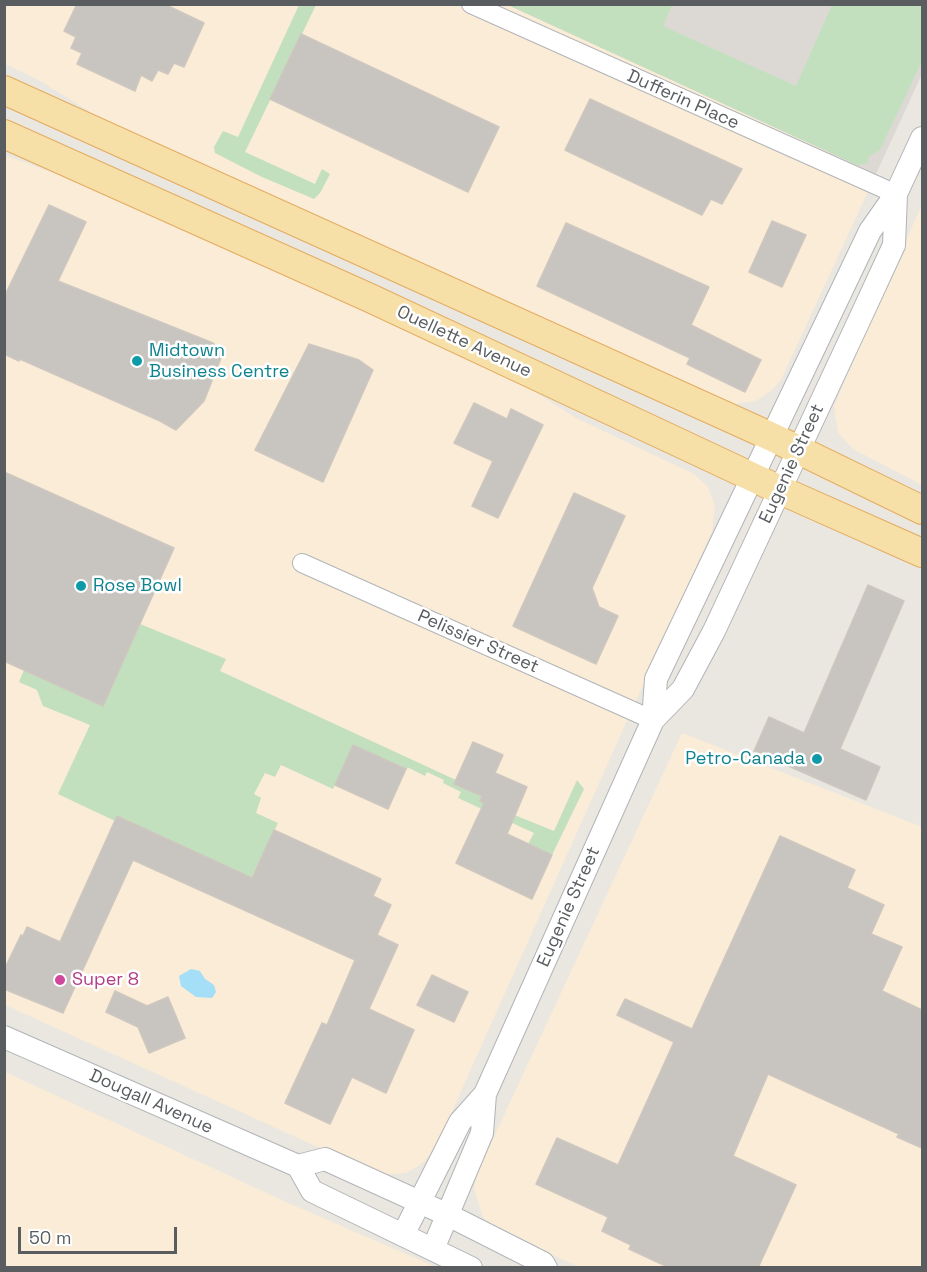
<!DOCTYPE html>
<style>
body{margin:0}
#map{position:relative;width:927px;height:1272px;overflow:hidden;background:#eae7e0;font-family:"Space Grotesk",sans-serif}
canvas{display:block}
.frame{position:absolute;inset:0;border:6px solid #595d60;pointer-events:none}
.scale{position:absolute;left:18px;top:1227px;width:159px;height:27px;box-sizing:border-box;border:3px solid #595d60;border-top:0;padding-left:8px;font-size:18px;line-height:21px;white-space:nowrap;color:#595d60;-webkit-text-stroke:4px #fff;paint-order:stroke}
</style>
<div id="map">
<canvas width="927" height="1272"></canvas>
<div class="frame"></div>
<div class="scale">50 m</div>
</div>
<script>
const context = document.querySelector('canvas').getContext('2d');
context.lineJoin = 'round';
function paint(path, color) {
  context.fillStyle = color;
  context.fill(path, 'evenodd');
}
function strokePath(path, color, width, dash) {
  context.strokeStyle = color;
  context.lineWidth = width;
  context.lineCap = dash ? 'butt' : 'round';
  context.setLineDash(dash || []);
  context.stroke(path);
}
function drawText(font, color, halo, rows, align = 'center') {
  context.font = font + ' "Space Grotesk",sans-serif';
  context.lineWidth = 5;
  context.setLineDash([]);
  context.textBaseline = 'middle';
  context.strokeStyle = halo;
  context.fillStyle = color;
  for (const [text, x, y, turn = 0] of rows) {
    context.save();
    context.translate(x, y);
    context.rotate((+turn || 0) * Math.PI / 180);
    context.textAlign = isNaN(turn) ? turn : align;
    if (halo) context.strokeText(text, 0, 0);
    context.fillText(text, 0, 0);
    context.restore();
  }
}
const commercial = new Path2D(`
 M5 5H508L876 174 781 380 772 390 756 401 735 404 712 398 103 120 42 82 5 64Z
 M4 155 103 191 523 384 576 418 694 474 708 487 715 506 712 531 436 1147 423 1163 406 1173 383 1175 362 1167 5 1005Z
 M922 204V485L853 449 838 433 834 406Z
 M682 733 922 827V1267H579L492 1227 483 1217 474 1189 478 1171Z
 M5 1072 284 1201 436 1267H5Z`);
const industrial = new Path2D(`
 M508 5H922V74L876 174Z`);
const green = new Path2D(`
 M299 5H316L245 152 315 184 322 169 330 174 320 193 314 199 262 177 215 153 214 147 223 131 238 137Z
 M508 5H672L663 26 796 86 832 5H922V61L880 150 868 157V163L857 165Z
 M140 624 226 659 220 671 456 780 455 785 482 796 480 801 554 831 577 780 584 789 552 855 528 844 534 833 458 798 461 792 443 783 444 780 427 772 425 776 409 768 406 769 353 745 333 789 281 765 275 777 265 773 254 794 261 798 256 813 278 823 251 878 118 816 115 821 58 794 90 725 43 706 37 690 19 682 24 670 103 706Z`);
const water = new Path2D(`
 M191 969 200 971 205 979 214 985 216 992 212 998 196 997 181 986 179 976Z`);
const building = new Path2D(`
 M77 4H164L204 23 184 67 174 63 168 74 158 70 152 81 141 75 135 91 77 64 82 53 71 48 76 37 64 31Z
 M301 34 499 127 468 192 270 99Z
 M590 99 742 169 722 204 711 199 702 215 565 150Z
 M49 205 86 222 58 281 213 343 223 353 204 401 176 430 160 421 20 359 19 361 4 354V297Z
 M772 221 806 235 782 287 749 272Z
 M566 223 709 287 691 325 761 360 745 392 687 364 690 358 537 286Z
 M309 344 359 360 373 370 323 482 255 450Z
 M474 403 507 419 511 409 543 425 498 518 472 506 493 461 454 443Z
 M4 472 174 548 103 706 4 661Z
 M574 493 625 516 592 588 599 607 618 616 596 664 513 626Z
 M868 585 904 601 840 749 880 767 866 800 754 751 769 717 804 733Z
 M473 742 503 755 495 773 527 787 507 834 552 855 532 899 456 863 484 803 480 801 482 796 454 784Z
 M353 745 406 769 388 809 335 785Z
 M117 816 252 878 274 830 381 879 373 896 391 905 377 935 398 945 369 1009 414 1030 386 1093 352 1077 330 1124 285 1103 322 1023 327 1025 355 960 133 860 63 1013 4 989V970L21 935 23 936 27 927 60 942Z
 M780 836 855 870 847 888 884 905 871 934 902 947 882 991 922 1010V1148L897 1137 899 1134 768 1074 733 1156 796 1185 758 1268H670L629 1249 631 1245 602 1231 608 1217 536 1184 557 1138 618 1165 674 1042 617 1015 625 999 692 1029Z
 M432 975 468 992 454 1022 417 1005Z
 M115 991 147 1006 168 997 185 1038 149 1053 138 1027 106 1012Z`);
const minor = new Path2D(`
 M471 4 896 194
 M302 563 653 720`);
const tertiary = new Path2D(`
 M653 720 683 689 714 631 857 325 894 245 896 194
 M4 1037 298 1166 312 1191 471 1268
 M298 1166 325 1159 448 1215 543 1263 546 1268
 M403 1235 460 1122 485 1094 653 720 656 679 870 231 896 194 922 138
 M433 1249 482 1133 485 1094`);
const primary = new Path2D(`
 M4 90 772 437 922 510
 M4 134 370 298 780 490 922 553`);
const markers = [
 [137,361,6,"#0f9aa8"],
 [81,586,6,"#0f9aa8"],
 [817,759,6,"#0f9aa8"],
 [60,980,6,"#d1479c"]
];
const streetNames = [
 ["Dufferin Place",683,100,24],
 ["Ouellette Avenue",464,342,25],
 ["Eugenie Street",792,464,-65],
 ["Pelissier Street",478,642,24],
 ["Eugenie Street",569,907,-66],
 ["Dougall Avenue",151,1102,24]
];
const cultureNames = [
 ["Midtown",149,351],
 ["Business Centre",149,372],
 ["Rose Bowl",93,586],
 ["Petro-Canada",805,759,"right"]
];
const hotelNames = [
 ["Super 8",72,980]
];
paint(commercial, '#faecd6');
paint(industrial, '#dcd9d4');
paint(green, '#c3e0be');
paint(water, '#a4def7');
paint(building, '#c8c4c0');
strokePath(building, '#cec7bf', 1.5);
strokePath(minor, '#b1b4b7', 20);
strokePath(tertiary, '#b1b4b7', 24);
strokePath(primary, '#e4ac60', 30);
strokePath(minor, '#fff', 18);
strokePath(tertiary, '#fff', 22);
strokePath(primary, '#f7dfa8', 28);
for (const [x, y, r, color] of markers) {
  const dot = new Path2D();
  dot.arc(x, y, r, 0, 2 * Math.PI);
  context.fillStyle = color;
  context.fill(dot);
  strokePath(dot, '#fff', 2);
}
drawText('18px', '#595d60', '#fff', streetNames);
drawText('18px', '#0d838f', '#fff', cultureNames, 'left');
drawText('18px', '#b23c85', '#fff', hotelNames, 'left');
</script>
